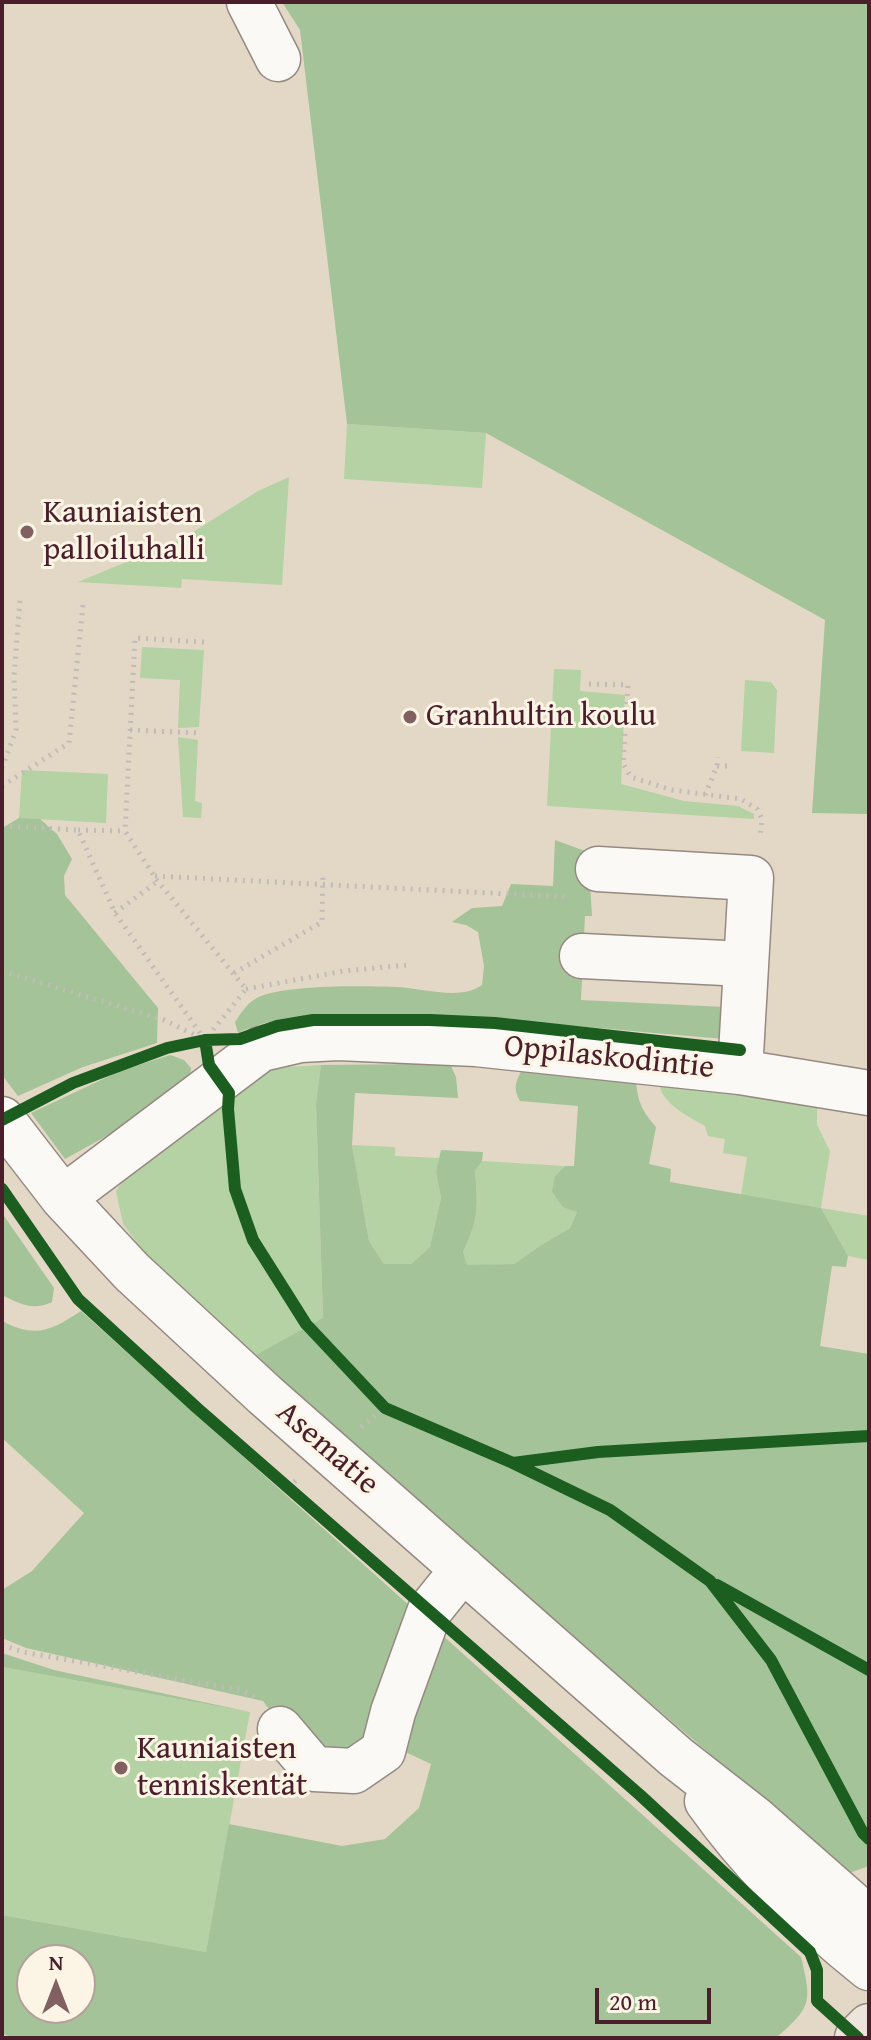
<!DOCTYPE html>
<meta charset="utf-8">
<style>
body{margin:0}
#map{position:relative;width:871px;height:2040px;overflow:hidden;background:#e3d8c6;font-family:"Gentium Book Plus",serif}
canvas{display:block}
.frame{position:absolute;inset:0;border:4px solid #4a1f2b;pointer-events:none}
.north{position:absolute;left:16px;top:1944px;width:80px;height:80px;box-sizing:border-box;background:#fcf5e5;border:2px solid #b59f9b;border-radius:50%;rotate:0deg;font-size:22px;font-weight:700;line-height:32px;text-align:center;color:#4a1f2b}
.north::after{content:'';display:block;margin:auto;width:28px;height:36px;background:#806061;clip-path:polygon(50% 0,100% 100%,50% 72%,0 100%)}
.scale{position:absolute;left:595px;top:1988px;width:116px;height:36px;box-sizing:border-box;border:4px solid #4a1f2b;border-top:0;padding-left:10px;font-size:24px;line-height:28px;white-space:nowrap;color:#4a1f2b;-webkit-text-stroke:6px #fcf5e5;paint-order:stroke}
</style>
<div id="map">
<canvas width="871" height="2040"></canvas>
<div class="frame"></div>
<div class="north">N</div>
<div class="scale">20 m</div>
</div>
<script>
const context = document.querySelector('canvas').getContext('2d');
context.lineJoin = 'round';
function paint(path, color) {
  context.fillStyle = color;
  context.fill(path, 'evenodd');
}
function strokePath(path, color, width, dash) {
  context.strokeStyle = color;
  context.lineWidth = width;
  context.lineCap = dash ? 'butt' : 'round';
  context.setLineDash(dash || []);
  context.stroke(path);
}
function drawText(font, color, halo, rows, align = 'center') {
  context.font = font + ' "Gentium Book Plus",serif';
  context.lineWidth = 6;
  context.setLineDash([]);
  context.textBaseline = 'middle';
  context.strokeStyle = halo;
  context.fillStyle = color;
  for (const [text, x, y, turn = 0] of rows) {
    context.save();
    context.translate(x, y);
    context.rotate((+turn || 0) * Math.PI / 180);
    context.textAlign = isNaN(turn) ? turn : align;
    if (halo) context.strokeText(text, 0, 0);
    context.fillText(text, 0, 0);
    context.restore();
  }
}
const green = new Path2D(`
 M347 424 486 433 482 488 344 479Z
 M289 477 282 585 182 579 181 588 78 582 182 539 258 491Z
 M142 647 204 650 199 727 178 728 180 680 140 678Z
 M554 669 581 670 580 691 625 695 621 784 684 801 738 806 754 814V819L547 806Z
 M745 680 771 682 777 690 774 753 741 751Z
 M178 737 198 740 195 801 202 803 201 818 183 817Z
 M22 770 108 774 106 823 19 818Z
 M321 1065 316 1103 323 1319 254 1356 159 1272 123 1224 116 1191 136 1161 251 1069Z
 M659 1077 817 1095V1125L830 1151 821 1208 869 1216V1260L848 1256 821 1208 741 1195 747 1157 723 1153 725 1139 708 1136 705 1126C686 1115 657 1102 659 1077Z
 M352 1145 395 1147V1156L440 1158 436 1172 441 1198 430 1247 411 1264H384L369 1241Z
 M482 1161 565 1166 555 1176 577 1212 570 1228 541 1245 514 1264 467 1266 463 1252C479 1219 478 1207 475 1171Z
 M2 1667 250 1712 206 1952 2 1915Z`);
const forest = new Path2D(`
 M282 2H869V814L812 813 825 620 486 433 347 424 300 30Z
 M19 818 40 819 57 834 72 859 64 876 65 895 158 1008 157 1043 83 1067 18 1096 2 1075V828Z
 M555 840 588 852 592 916H585L581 1000 725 1007 724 1039C616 1030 508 1018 400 1016 345 1014 289 1009 238 1033L235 1022C241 1013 246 1005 255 999 281 984 366 986 397 987 423 988 460 1001 482 985L484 966 478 932 466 925 452 922 472 908 502 906 511 884 553 886Z
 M170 1055 184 1060 191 1068 190 1079 130 1123 65 1159 31 1113 120 1071Z
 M420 1064 451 1066 456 1077 458 1098 355 1093 352 1145 369 1241 384 1264H411L430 1247 441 1198 436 1172 441 1150 483 1152 482 1161 475 1171C478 1207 479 1219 463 1252L467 1265 514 1264 541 1245 570 1228 577 1212 563 1207 552 1192 555 1176 565 1166H574L578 1106 520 1101C513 1089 515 1082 522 1070L636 1075C636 1098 641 1110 656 1127L649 1164 671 1169 670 1182 821 1208 848 1256 846 1267 832 1266 820 1346 869 1354V1866L849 1873 334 1432 254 1356 323 1318 316 1103 321 1065Z
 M2 1213 54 1288 52 1302C33 1311 20 1304 2 1295Z
 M81 1311 801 1957C812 2002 812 2007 776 2038H14L2 2034V1915L206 1952 229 1824 342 1846 385 1839 419 1808 431 1764 371 1736 357 1752 296 1748 263 1701 26 1648 2 1638V1590L32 1571 84 1513 2 1438V1321C36 1339 52 1330 81 1311ZM32 1960H80V2008H32Z
 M2 1653 54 1670 250 1712 2 1667Z`);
const path = new Path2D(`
 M204 642 135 638 125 831 156 879 246 989 213 1030
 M589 684 628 685 623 764 631 777 672 790 741 799 757 809 762 819 760 838
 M130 730 199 733
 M717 766H728
 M2 768 16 730 14 677 20 599
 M2 786 69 743 83 605
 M705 795 717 766 718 757
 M2 826 78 830 115 913 205 1040
 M78 830 125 831
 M155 876 569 897
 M115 913 158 881
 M2 971 164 1020 205 1040
 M234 973 322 922 323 873
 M246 989 344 971 408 965
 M361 1427 385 1408
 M288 1487 299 1478
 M2 1645 23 1652 240 1690 255 1697`);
const minor = new Path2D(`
 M249 2 278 59
 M598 869 751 878 740 1072
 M582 956 745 964
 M2 1119 63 1198 132 1272 265 1395 676 1757 754 1818 869 1919
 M63 1198 261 1049 300 1040 338 1038 476 1044 740 1072 869 1093
 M280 1729 314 1769 354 1771 383 1751 393 1712 430 1610 463 1569
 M707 1801C752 1865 809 1920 869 1968`);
const major = new Path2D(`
 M857 2038 869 2026`);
const cycleway = new Path2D(`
 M205 1040 209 1065 229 1093 228 1109 235 1189 253 1240 306 1324 385 1408 513 1463 610 1510 710 1581 771 1660 863 1833 869 1839
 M2 1120 73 1083 167 1048 205 1040 240 1039 277 1026 313 1020H430L495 1023 740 1050
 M2 1189 78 1299 197 1408 640 1795 810 1952 817 1970V2001L858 2038
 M513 1463 598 1452 869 1436
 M717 1585 869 1670`);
const markers = [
 [27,532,8,"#806061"],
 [410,717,8,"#806061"],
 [121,1768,8,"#806061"]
];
const poiNames = [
 ["Kauniaisten",43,514],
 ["palloiluhalli",43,551],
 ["Granhultin koulu",426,717],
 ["Kauniaisten",137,1750],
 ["tenniskentät",137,1787]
];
const streetNames = [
 ["Oppilaskodintie",609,1058,6],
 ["Asematie",327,1449,41]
];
paint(green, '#b4d2a3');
paint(forest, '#a5c398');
strokePath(minor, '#958982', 47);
strokePath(major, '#958982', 47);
strokePath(path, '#c2bbb9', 5, [2, 6]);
strokePath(minor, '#fbf9f6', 44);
strokePath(major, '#ede4db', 44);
strokePath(cycleway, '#1b5e20', 12);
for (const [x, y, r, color] of markers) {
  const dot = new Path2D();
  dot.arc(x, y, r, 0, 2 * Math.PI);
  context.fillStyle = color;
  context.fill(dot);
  strokePath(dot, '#fcf5e5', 3);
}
drawText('32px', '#4a1f2b', '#fcf5e5', poiNames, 'left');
drawText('32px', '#4a1f2b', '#fcf5e5', streetNames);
</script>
